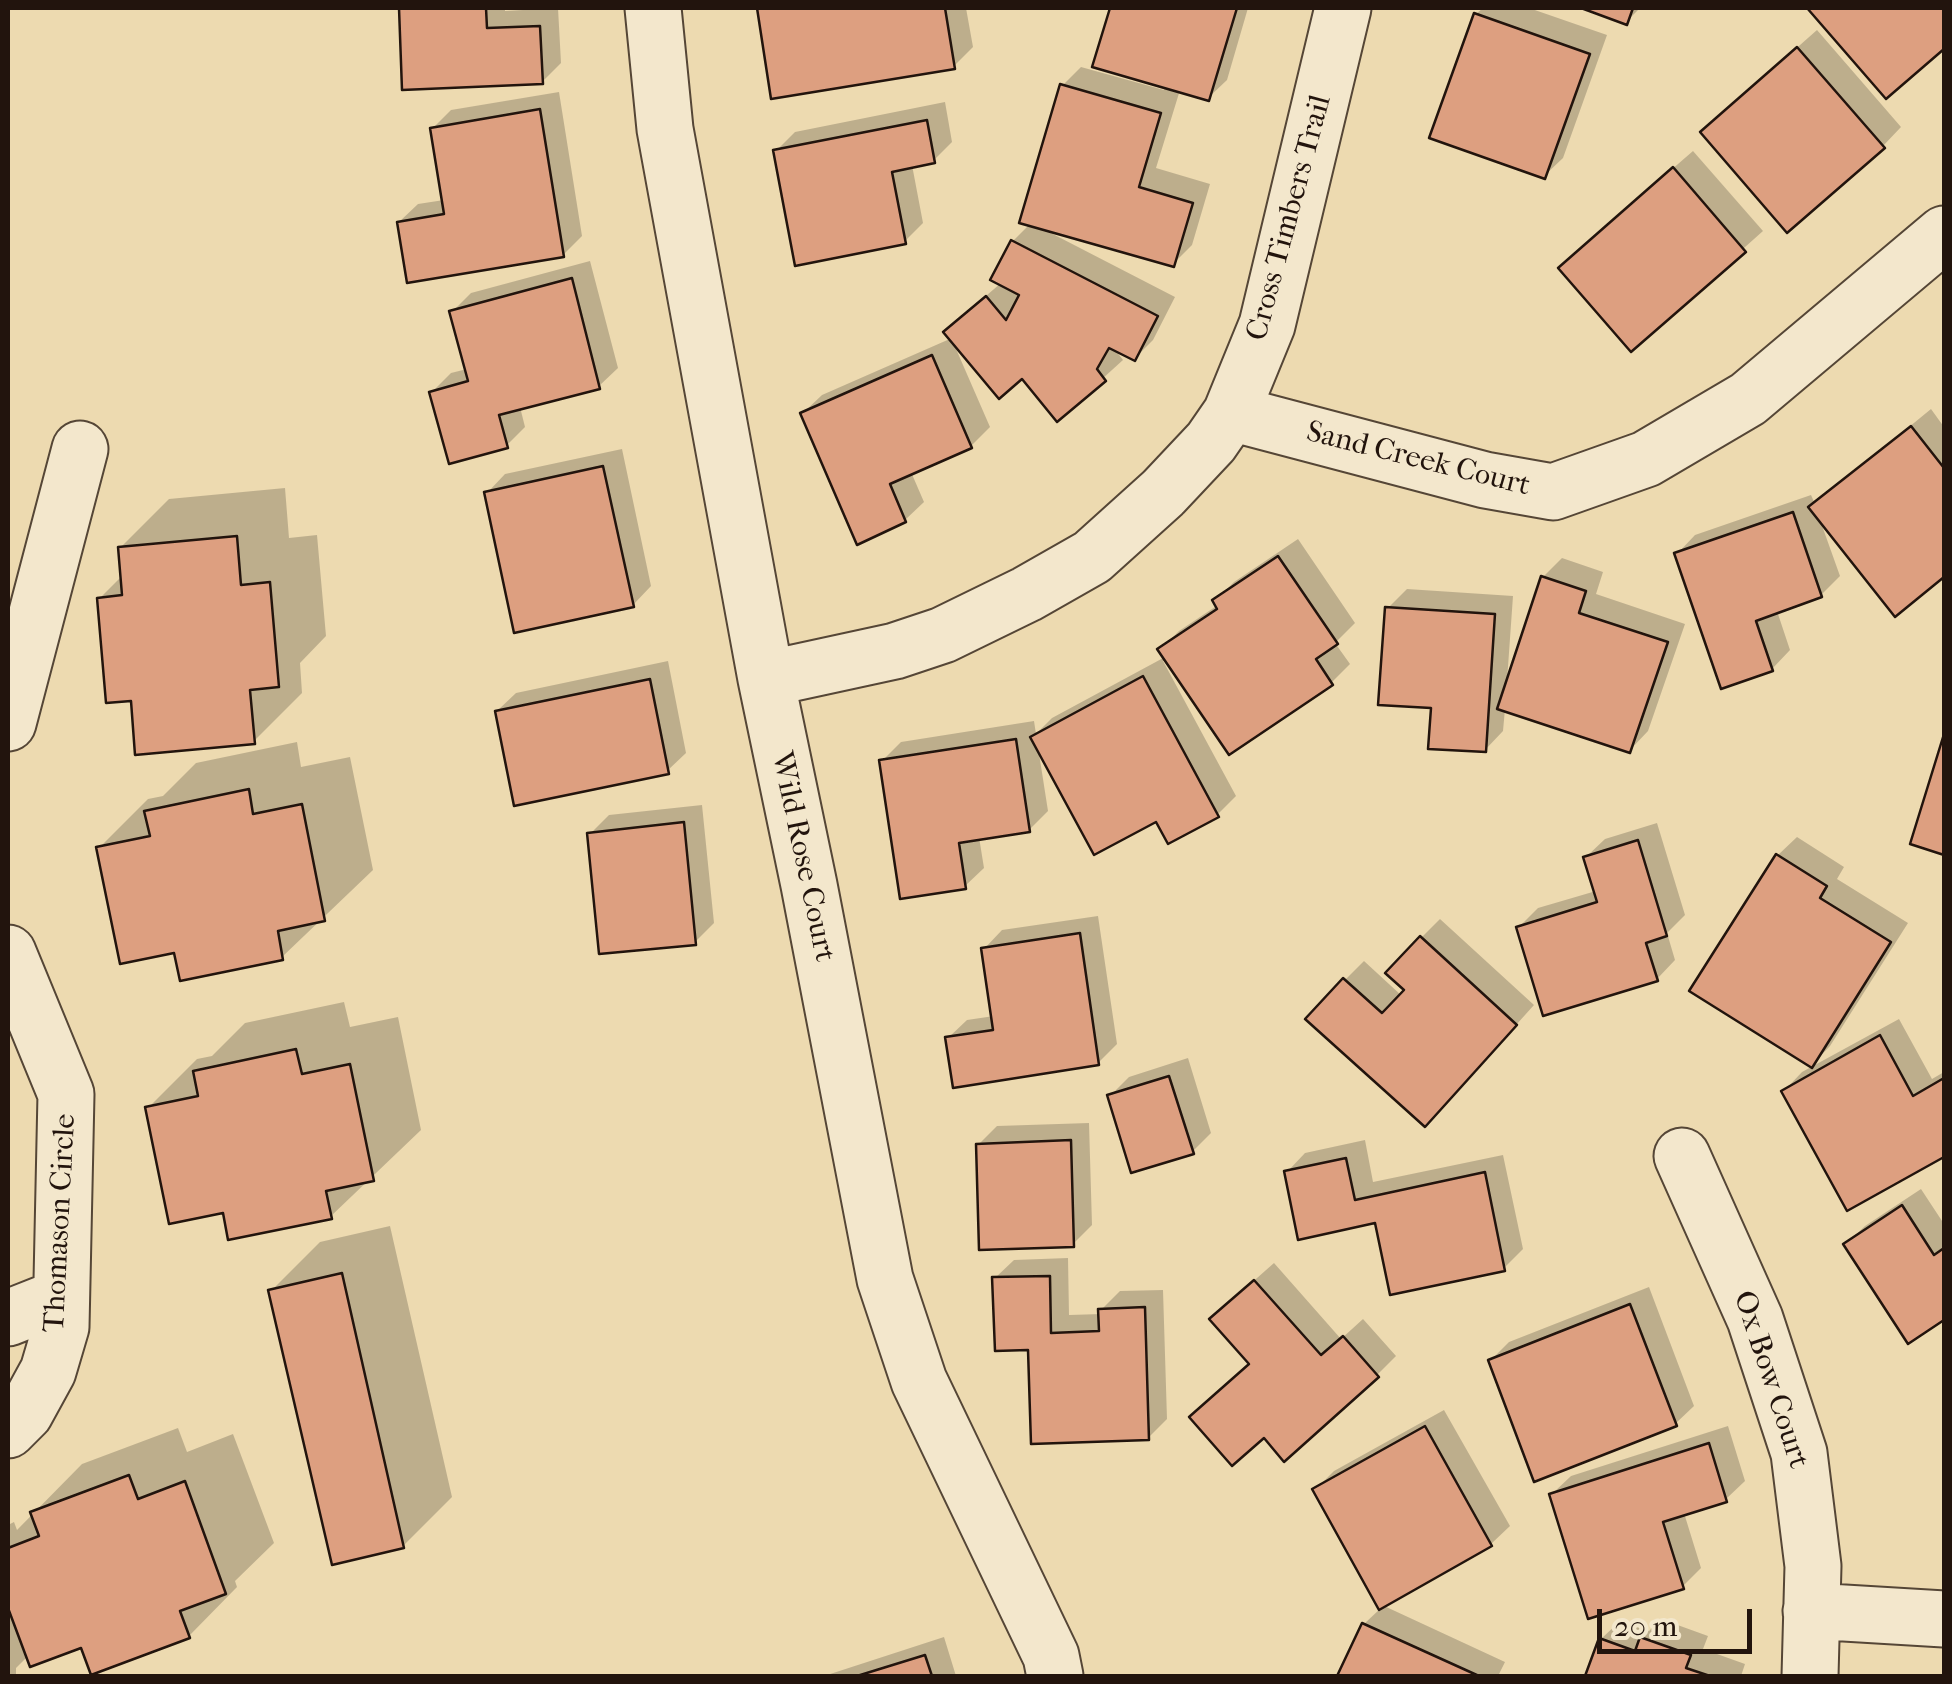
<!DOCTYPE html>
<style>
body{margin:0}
#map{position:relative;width:1952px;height:1684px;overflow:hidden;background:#eddab0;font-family:"IM FELL French Canon",serif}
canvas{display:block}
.frame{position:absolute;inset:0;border:10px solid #22140d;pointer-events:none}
.scale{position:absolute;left:1597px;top:1609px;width:155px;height:45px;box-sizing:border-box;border:5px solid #22140d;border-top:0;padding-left:12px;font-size:30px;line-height:35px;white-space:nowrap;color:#22140d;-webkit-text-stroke:8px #f3e7cc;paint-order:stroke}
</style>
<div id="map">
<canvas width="1952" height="1684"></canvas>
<div class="frame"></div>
<div class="scale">20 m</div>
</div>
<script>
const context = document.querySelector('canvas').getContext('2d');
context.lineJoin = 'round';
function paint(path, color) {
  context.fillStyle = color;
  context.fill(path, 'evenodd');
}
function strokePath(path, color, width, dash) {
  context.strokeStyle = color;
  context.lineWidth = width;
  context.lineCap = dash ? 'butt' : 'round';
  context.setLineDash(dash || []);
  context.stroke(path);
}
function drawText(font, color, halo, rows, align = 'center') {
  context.font = font + ' "IM FELL French Canon",serif';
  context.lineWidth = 8;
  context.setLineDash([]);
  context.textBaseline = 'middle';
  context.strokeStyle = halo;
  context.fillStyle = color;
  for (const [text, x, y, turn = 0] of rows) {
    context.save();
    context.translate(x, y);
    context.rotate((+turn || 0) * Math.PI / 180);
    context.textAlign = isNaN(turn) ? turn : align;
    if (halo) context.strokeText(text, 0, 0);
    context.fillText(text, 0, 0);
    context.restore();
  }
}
const shadow = new Path2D(`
 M402 8H505V11L558 8 561 63 542 82 405 87Z
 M759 8H966L973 47 954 66 773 96Z
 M1113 8H1248L1227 80 1208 98 1180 90 1156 168 1210 184 1192 245 1173 264 1047 231 1175 297 1153 340 1135 358 1113 347 1123 360 1058 419 1022 376 953 342 990 427 971 446 911 472 924 502 905 520 803 413 822 395 952 338 965 314 1001 283 1013 241 1031 223 1062 86 1081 67 1164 90 1165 86 1095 65Z
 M1483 8H1529L1607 35 1563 158 1544 176 1476 14Z
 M1588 8H1640L1626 22Z
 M1810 8H1944V46L1886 96Z
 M1817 30 1901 127 1883 146 1722 114Z
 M559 92 582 236 563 255 399 222 418 204 444 200 432 129 451 110Z
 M945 102 952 142 933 161 912 165 923 223 904 242 776 151 795 132Z
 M1693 151 1763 231 1632 348 1580 249Z
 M590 261 618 368 599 386 520 407 525 427 506 446 432 392 451 373 467 369 452 312 471 293Z
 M1931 409 1944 427V574L1895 613 1820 520 1840 576 1821 595 1777 611 1790 650 1772 669 1677 554 1695 535 1811 495 1815 504Z
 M622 449 651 586 633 605 487 493 505 474Z
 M285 488 289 538 317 535 326 636 300 663 302 693 253 742 133 698 99 599 123 575 120 548 169 499Z
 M1298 539 1355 623 1335 643 1350 664 1331 683 1163 661 1236 796 1217 815 1157 819 1038 747 1048 811 1029 830 979 837 984 868 965 886 882 761 901 742 1034 721 1036 734 1052 718 1165 657 1160 650 1179 631 1218 605 1215 601 1234 582Z
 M1562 558 1603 572 1596 594 1685 624 1648 731 1630 750 1505 709 1503 731 1485 750 1434 706 1388 608 1407 589 1513 596 1507 681 1543 577Z
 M668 661 686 753 667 771 497 711 516 693Z
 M297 742 301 767 350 757 373 870 282 957 176 950 99 848 148 799 163 796 196 763Z
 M1944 742V852L1913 842Z
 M702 805 714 923 695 942 590 834 609 815Z
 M1657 823 1685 915 1667 933 1675 960 1657 979 1519 927 1538 908 1596 891 1586 857 1605 839Z
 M1797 837 1844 867 1837 879 1908 923 1830 1046 1812 1065 1778 855Z
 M1098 916 1117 1044 1098 1063 948 1038 967 1020 994 1016 984 949 1002 930Z
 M1440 919 1534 1005 1444 1105 1345 980 1364 961 1402 996 1407 990 1421 938Z
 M344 1002 350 1027 398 1017 421 1130 330 1217 225 1210 148 1108 197 1059 212 1056 245 1023Z
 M1899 1019 1932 1079 1944 1072V1154L1848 1207 1784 1091 1802 1072Z
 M1188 1058 1211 1133 1192 1152 1110 1096 1129 1077Z
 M1089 1123 1092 1225 1073 1244 978 1145 997 1126Z
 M1365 1140 1373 1182 1503 1155 1523 1249 1504 1268 1377 1220 1287 1172 1305 1153Z
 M1921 1189 1944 1224V1317L1908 1340 1846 1244 1865 1226Z
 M390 1226 452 1497 403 1546 271 1291 320 1242Z
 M1068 1258 1069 1315 1101 1314V1310L1120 1291 1163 1290 1167 1419 1148 1438 1030 1347 995 1278 1014 1260Z
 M1274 1263 1341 1339 1363 1319 1396 1356 1377 1375 1251 1363 1231 1301Z
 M1649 1287 1694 1406 1675 1424 1490 1361 1509 1342Z
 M1444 1410 1510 1526 1491 1544 1382 1605 1505 1662 1498 1676H1340L1364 1624 1381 1608 1315 1490 1334 1471Z
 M1728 1426 1745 1481 1726 1499 1684 1513 1701 1568 1683 1586 1552 1494 1571 1476Z
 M178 1428 187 1452 233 1434 274 1543 235 1581 237 1587 189 1636 82 1645 28 1656 16 1668V1676H8V1525L14 1522 17 1530 82 1464Z
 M1661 1619 1708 1636 1703 1649 1745 1664 1741 1676H1588L1601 1639 1620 1621 1649 1631Z
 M944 1637 956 1676H824Z`);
const building = new Path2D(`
 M399 8H486L487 28 540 26 543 84 402 90Z
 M757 8H945L955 69 771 99Z
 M1110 8H1237L1209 101 1092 67Z
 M1581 8H1633L1627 25Z
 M1807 8H1944V49L1886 99Z
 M1474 13 1590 54 1545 179 1429 138Z
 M1797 47 1885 148 1787 233 1700 132Z
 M1060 84 1161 113 1139 187 1193 203 1174 267 1019 223Z
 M540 109 564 257 407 283 397 222 444 214 430 128Z
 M927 120 935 163 892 172 906 244 795 266 773 150Z
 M1673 167 1746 252 1631 352 1558 268Z
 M1011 240 1158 316 1135 361 1109 348 1097 369 1106 381 1057 422 1022 379 999 399 943 332 986 296 1006 320 1019 295 990 280Z
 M572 278 600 389 499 415 508 448 449 464 429 392 468 381 449 311Z
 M932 355 972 448 890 484 906 522 857 545 800 413Z
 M1911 426 1944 468V577L1895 617 1808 507Z
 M603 466 634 607 514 633 484 492Z
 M1793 512 1822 597 1756 621 1773 671 1721 689 1674 553Z
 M237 536 241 585 270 582 279 687 250 690 255 744 135 755 131 701 106 703 97 598 122 595 118 547Z
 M1278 556 1338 644 1316 659 1333 685 1229 755 1157 649 1217 609 1212 600Z
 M1541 576 1586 591 1579 613 1668 642 1630 753 1497 709Z
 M1385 607 1495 614 1486 752 1428 749 1431 708 1378 705Z
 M1143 676 1219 817 1168 844 1156 822 1094 855 1030 737Z
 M650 679 669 774 514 806 495 711Z
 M1944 734V855L1910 844Z
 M1016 739 1030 832 959 843 966 889 900 899 879 760Z
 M249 789 253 814 302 804 325 921 278 931 283 960 180 981 174 953 120 964 96 847 150 836 144 811Z
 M684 822 696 945 599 954 587 833Z
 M1638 840 1667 936 1646 943 1658 981 1543 1016 1516 927 1597 902 1583 857Z
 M1776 854 1827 886 1820 898 1891 942 1812 1068 1689 991Z
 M1080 933 1099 1065 953 1088 945 1037 993 1030 981 948Z
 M1420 936 1517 1025 1425 1127 1305 1019 1343 978 1382 1013 1404 990 1385 973Z
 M1880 1035 1913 1096 1944 1078V1157L1847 1211 1781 1091Z
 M296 1049 302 1074 350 1064 374 1181 326 1191 332 1219 228 1240 223 1213 169 1224 145 1107 198 1096 193 1071Z
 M1169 1076 1194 1154 1131 1173 1107 1095Z
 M1071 1140 1074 1247 979 1250 976 1144Z
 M1346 1158 1355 1200 1485 1172 1505 1271 1390 1295 1375 1223 1298 1240 1284 1171Z
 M1902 1205 1934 1255 1944 1248V1320L1908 1344 1843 1244Z
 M342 1273 404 1548 332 1565 268 1290Z
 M1050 1276 1051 1333 1099 1331 1098 1309 1145 1307 1149 1440 1031 1444 1028 1350 995 1351 992 1277Z
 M1254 1280 1321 1355 1343 1336 1379 1377 1284 1462 1264 1438 1232 1466 1189 1417 1249 1364 1209 1319Z
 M1630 1304 1677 1426 1534 1482 1488 1360Z
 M1425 1426 1492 1546 1379 1610 1312 1489Z
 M1709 1443 1727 1502 1663 1522 1684 1589 1588 1619 1549 1494Z
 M129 1475 138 1499 185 1481 226 1594 180 1611 190 1638 91 1675 81 1648 30 1667 8 1608V1548L39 1536 30 1512Z
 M1362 1623 1479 1676H1337Z
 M1640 1637 1691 1655 1686 1668 1710 1676H1585L1599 1638 1635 1651Z
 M925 1655 932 1676H857Z`);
const minor = new Path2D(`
 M653 8 665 129 766 679 809 885 885 1279 919 1381 1051 1656 1055 1676
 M1231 413 1485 480 1553 492 1646 459 1748 399 1944 234
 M766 679 895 651 943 635 1027 594 1092 557 1163 493 1211 442 1231 413 1267 325 1343 8
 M8 723 80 449
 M8 953 66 1094 61 1327 48 1371 25 1413 8 1430
 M1682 1156 1755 1319 1799 1453 1813 1566 1810 1676
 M8 1318 61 1297
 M1811 1611 1944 1619`);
const streetNames = [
 ["Cross Timbers Trail",1290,218,-75],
 ["Sand Creek Court",1418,460,14],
 ["Wild Rose Court",802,857,78],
 ["Thomason Circle",61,1223,-87],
 ["Ox Bow Court",1770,1380,72]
];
paint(shadow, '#0003');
paint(building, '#dd9f80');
strokePath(building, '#22140d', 2.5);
strokePath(minor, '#554636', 59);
strokePath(minor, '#f3e7cc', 55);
drawText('30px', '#22140d', '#f3e7cc', streetNames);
</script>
